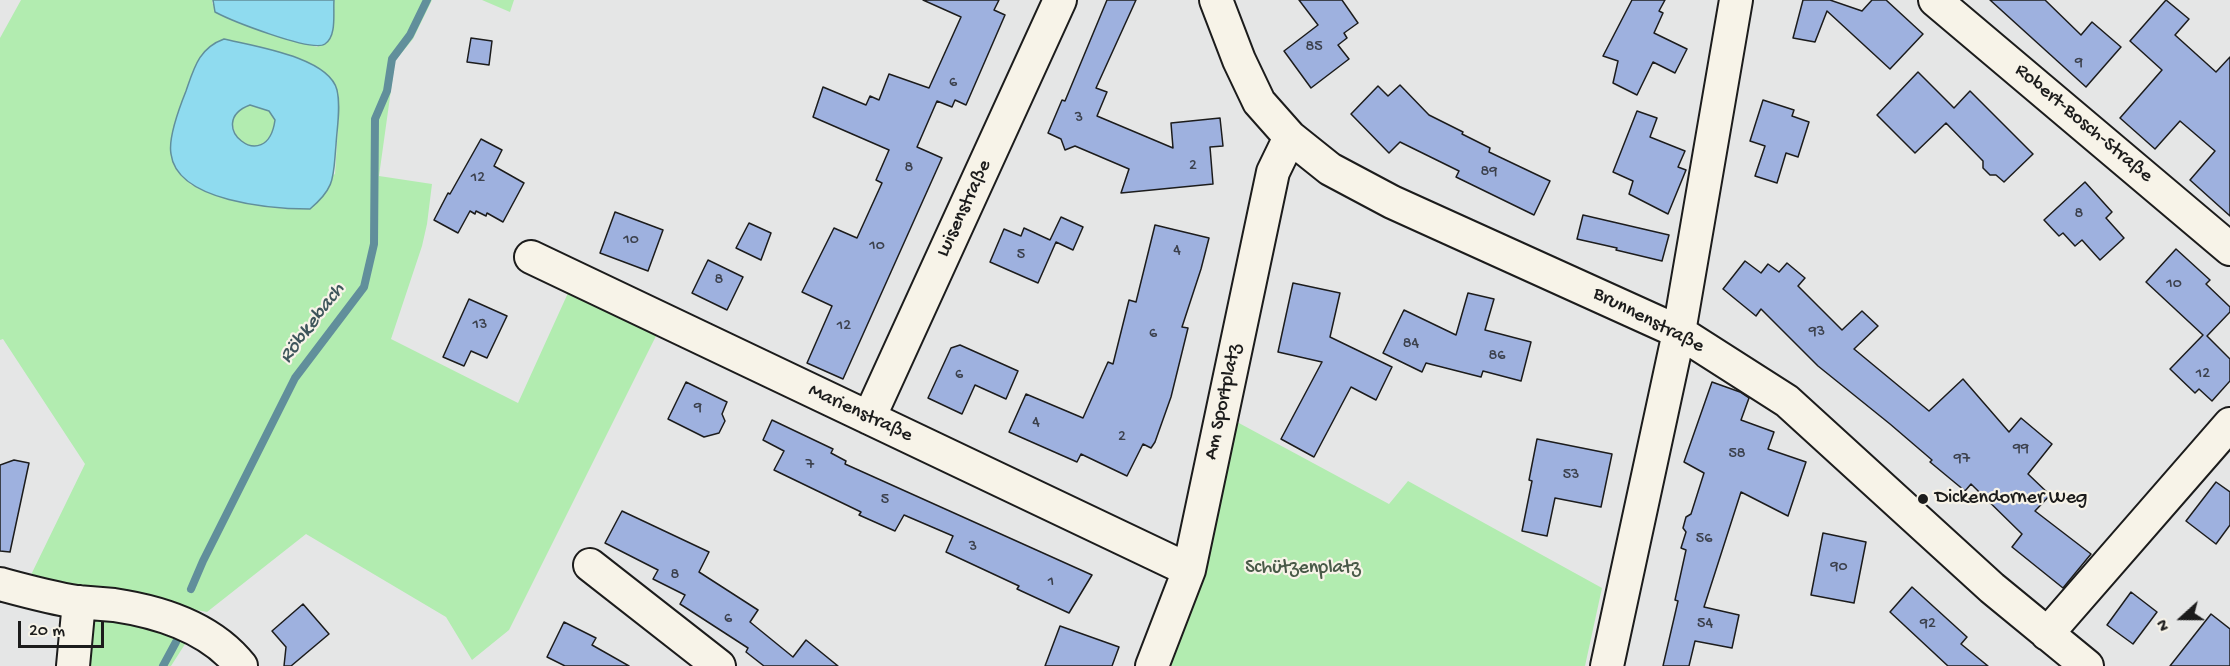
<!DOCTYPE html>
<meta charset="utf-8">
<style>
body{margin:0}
#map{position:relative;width:2230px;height:666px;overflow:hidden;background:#e5e6e6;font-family:"Gochi Hand",sans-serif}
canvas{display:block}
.north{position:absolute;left:2152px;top:588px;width:60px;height:60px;-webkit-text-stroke:4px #f7f3e8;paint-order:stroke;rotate:249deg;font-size:16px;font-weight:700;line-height:24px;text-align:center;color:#1c1c1c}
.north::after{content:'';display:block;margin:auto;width:21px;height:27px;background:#1c1c1c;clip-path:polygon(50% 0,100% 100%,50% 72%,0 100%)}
.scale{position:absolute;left:18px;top:621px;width:86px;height:27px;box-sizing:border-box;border:3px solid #1c1c1c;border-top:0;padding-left:8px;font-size:18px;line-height:21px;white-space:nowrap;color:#1c1c1c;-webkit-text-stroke:4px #f7f3e8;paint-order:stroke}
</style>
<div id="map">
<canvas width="2230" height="666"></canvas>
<div class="north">N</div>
<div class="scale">20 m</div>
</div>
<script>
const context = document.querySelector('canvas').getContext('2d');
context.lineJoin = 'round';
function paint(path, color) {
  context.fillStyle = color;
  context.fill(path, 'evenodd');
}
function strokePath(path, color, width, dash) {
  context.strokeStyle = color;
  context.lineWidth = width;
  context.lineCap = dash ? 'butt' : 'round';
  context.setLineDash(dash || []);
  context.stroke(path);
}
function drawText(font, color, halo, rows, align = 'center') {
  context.font = font + ' "Gochi Hand",sans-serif';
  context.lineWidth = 4.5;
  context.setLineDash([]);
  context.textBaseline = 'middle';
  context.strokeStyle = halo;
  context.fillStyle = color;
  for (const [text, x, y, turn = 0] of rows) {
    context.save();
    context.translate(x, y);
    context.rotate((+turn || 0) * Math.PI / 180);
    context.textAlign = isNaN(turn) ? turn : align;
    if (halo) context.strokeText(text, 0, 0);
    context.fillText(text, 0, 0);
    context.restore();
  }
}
const green = new Path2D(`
 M21 0H213L212 3 223 16 247 26 317 47 332 34 334 0H432L413 39 395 61 379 176 432 184 427 224 422 246 391 339 518 403 568 293 657 334 509 630 472 660 446 617 306 534 207 612 121 595 28 581 85 464 3 339 0 340V38ZM224 39 337 89 339 111 335 174 286 209C253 204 221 199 190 184Z
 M482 0H514L510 12Z
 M250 105 269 111 275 120C270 157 234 155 232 118L239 109Z
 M1237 422 1389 504 1408 481 1602 588 1585 666H1165L1200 573Z
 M131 619 187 641 171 666H83L86 639 96 621Z`);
const water = new Path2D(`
 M213 0H334C333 13 337 36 325 44 312 53 230 20 215 12Z
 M224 39C253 46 329 57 337 90 341 107 337 127 336 145 333 177 336 187 310 209 273 209 177 202 171 154 168 138 180 106 186 91 194 68 199 48 224 39ZM250 105 269 111 275 120C267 178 202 123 250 105Z`);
const stream = new Path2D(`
 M191 589 203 561 295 378 364 287 374 244 375 119 387 91 392 59 410 35 427 0
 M163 666 176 642`);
const building = new Path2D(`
 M923 0H999L994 10 1005 15 966 105 955 100 952 107 937 101 917 147 942 158 843 379 807 363 832 306 802 292 834 228 857 238 882 183 876 180 889 150 813 117 823 87 866 105 870 96 879 100 889 74 929 88 961 17Z
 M1107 0H1136L1096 88 1107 92 1097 116 1173 148 1171 123 1220 118 1223 146 1210 147 1213 184 1121 193 1129 169 1075 146 1065 150 1061 139 1048 133 1062 100 1065 101Z
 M1299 0H1342L1358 23 1344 33 1347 38 1338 45 1349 59 1311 88 1284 51 1318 25Z
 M1632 0H1665L1659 11 1663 13 1654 33 1687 49 1675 73 1653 62 1637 95 1613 83 1618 61 1603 56Z
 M1803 0H1830L1862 11 1872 0H1886L1923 34 1890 69 1827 11 1815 42 1793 38Z
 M1990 0H2045L2081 35 2092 22 2121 47 2086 87Z
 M2166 0 2189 19 2175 35 2216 72 2230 57V216L2190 180 2215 151 2180 121 2155 149 2120 118 2162 70 2130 41Z
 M471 38 492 41 489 65 467 62Z
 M1918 72 1954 108 1970 91 2033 154 2004 182 1996 175H1990L1983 168V161L1946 123 1915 153 1877 115Z
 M1400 85 1429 115 1463 132 1462 134 1490 148 1489 152 1550 181 1534 215 1456 177 1459 171 1400 142 1389 153 1351 114 1378 86 1388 96Z
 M1763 100 1794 110 1792 116 1809 122 1798 157 1786 153 1777 183 1755 176 1765 146 1750 141Z
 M1637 111 1657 118 1650 137 1685 151 1678 167 1686 170 1668 214 1629 194 1633 181 1613 172Z
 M481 139 502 150 494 166 524 183 503 222 487 213 486 216 476 211 475 214 470 211 458 233 434 220 448 193 450 194Z
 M2085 182 2112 212 2106 218 2124 238 2100 260 2082 240 2075 246 2063 233 2059 236 2044 220Z
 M615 212 663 230 648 271 600 253Z
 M1583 215 1669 235 1662 261 1616 250 1617 248 1577 239Z
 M1061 217 1083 227 1073 250 1056 242 1038 283 990 262 1004 229 1021 236 1024 228 1050 240Z
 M749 223 771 233 761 260 736 248Z
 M1155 225 1209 238 1201 269 1182 327 1188 328 1171 397 1155 442 1151 448 1143 444 1127 476 1081 454 1077 462 1009 432 1026 394 1083 418 1108 362 1113 364 1129 300 1136 302Z
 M2176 249 2210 280 2206 284 2230 307V312L2207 336 2230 359V381L2212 401 2199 389 2195 393 2170 369 2203 335 2146 282Z
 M708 260 743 277 727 310 692 293Z
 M1745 261 1761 273 1768 264 1779 272 1787 263 1805 278 1798 286 1842 330 1862 311 1878 326 1854 349 1929 411 1963 379 2009 432 2021 418 2052 444 2028 474 2050 495 2035 511 2091 554 2063 588 2012 547 2022 534 1971 484 1965 491 1930 462 1932 460 1890 424 1818 366 1761 309 1756 316 1723 289Z
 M1293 283 1340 293 1330 337 1392 367 1376 400 1351 387 1314 457 1281 439 1322 362 1278 352Z
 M1468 293 1494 299 1485 330 1531 342 1521 381 1483 371 1481 377 1426 363 1422 372 1383 353 1404 310 1456 335Z
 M469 299 507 316 487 358 471 351 464 366 443 357Z
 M960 345 1018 371 1006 399 975 385 962 414 928 398 951 348Z
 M686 382 727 402 722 414 725 421 719 433 704 437 668 419Z
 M1712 382 1740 392 1749 398 1741 420 1774 432 1768 449 1806 462 1788 516 1741 492 1704 607 1739 615 1732 648 1695 641 1689 666H1663L1678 601 1675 600 1686 550 1681 548 1686 532 1683 528 1686 517 1691 514 1704 473 1684 462Z
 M772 420 833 449 831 453 846 461 845 464 1092 575 1069 613 1017 589 1019 586 946 552 953 536 904 515 895 531 859 515 861 512 774 470 784 451 763 440Z
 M1537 439 1612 454 1601 507 1555 498 1547 536 1522 531 1532 481 1529 480Z
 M14 460 29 463 10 552 0 551V465Z
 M2216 482 2230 492V525L2216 544 2186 521Z
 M622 511 709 552 699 572 758 610 750 622 793 657 806 640 838 666H764L746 652 748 648 680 604 685 595 653 579 658 570 605 543Z
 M1823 533 1866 542 1854 603 1811 595Z
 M1912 587 1967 637 1961 644 1988 666H1948L1890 612Z
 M2131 592 2157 612 2133 644 2107 625Z
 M303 604 329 634 291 666H284L286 647 272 631Z
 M2211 614 2230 629V666H2170Z
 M564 622 596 638 592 645 629 666H565L547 657Z
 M1060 626 1119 647 1112 666H1045Z`);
const minor = new Path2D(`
 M1216 0 1239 60 1259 102 1290 137 1330 169 1392 202 1679 332 1787 401 1992 588 2087 666
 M1935 0 2230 249
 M531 257 1189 570
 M869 418 1060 0
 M590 565 719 666
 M0 584C26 591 51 598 77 602 89 603 102 604 114 605 161 612 211 628 241 666
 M2047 634 2230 424
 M73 666 79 602
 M1152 666 1189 570 1273 172 1290 137
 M1607 666 1679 332 1736 0`);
const markers = [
 [1923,499,6,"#1c1c1c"]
];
const numberNames = [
 ["85",1314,48],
 ["9",2079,64],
 ["6",953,84],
 ["3",1079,119],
 ["2",1193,167],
 ["8",909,169],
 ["89",1489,173],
 ["12",478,179],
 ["8",2079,215],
 ["10",631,241],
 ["10",877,247],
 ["4",1177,252],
 ["5",1021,256],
 ["8",719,281],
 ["10",2174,285],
 ["13",480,326],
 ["12",844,327],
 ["93",1817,333],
 ["6",1153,335],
 ["84",1411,345],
 ["86",1497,357],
 ["12",2203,375],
 ["6",959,376],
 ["9",698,409],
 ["4",1036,424],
 ["2",1122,438],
 ["99",2021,450],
 ["58",1737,455],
 ["97",1962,460],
 ["7",810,466],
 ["53",1571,476],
 ["5",885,501],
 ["56",1704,540],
 ["3",973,548],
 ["90",1839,568],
 ["8",675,576],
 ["1",1051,583],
 ["6",728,620],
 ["54",1705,625],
 ["92",1928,625]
];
const streetNames = [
 ["Robert-Bosch-Straße",2083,124,40],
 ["Luisenstraße",965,209,-65],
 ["Brunnenstraße",1648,321,27],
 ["Am Sportplatz",1224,402,-78],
 ["Marienstraße",860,414,25]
];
const poiNames = [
 ["Dickendorner Weg",1935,499]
];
const parkNames = [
 ["Schützenplatz",1303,569]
];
const waterNames = [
 ["Röbkebach",313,324,-53]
];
paint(green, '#b2ecb0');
paint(water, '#8fdbef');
strokePath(water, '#618f9b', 1.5);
strokePath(stream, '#618f9b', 8);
paint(building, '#9eb1df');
strokePath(building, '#1c1c1c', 1.5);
strokePath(minor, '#1c1c1c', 36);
strokePath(minor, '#f7f3e8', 32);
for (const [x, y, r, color] of markers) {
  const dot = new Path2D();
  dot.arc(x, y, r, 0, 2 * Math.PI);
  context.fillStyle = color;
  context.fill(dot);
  strokePath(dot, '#f7f3e8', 2);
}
drawText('16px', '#3c414d', null, numberNames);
drawText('20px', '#1c1c1c', '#f7f3e8', streetNames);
drawText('20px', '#1c1c1c', '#f7f3e8', poiNames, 'left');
drawText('20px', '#495a48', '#f7f3e8', parkNames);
drawText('italic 21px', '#3e555b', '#f7f3e8', waterNames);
</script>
